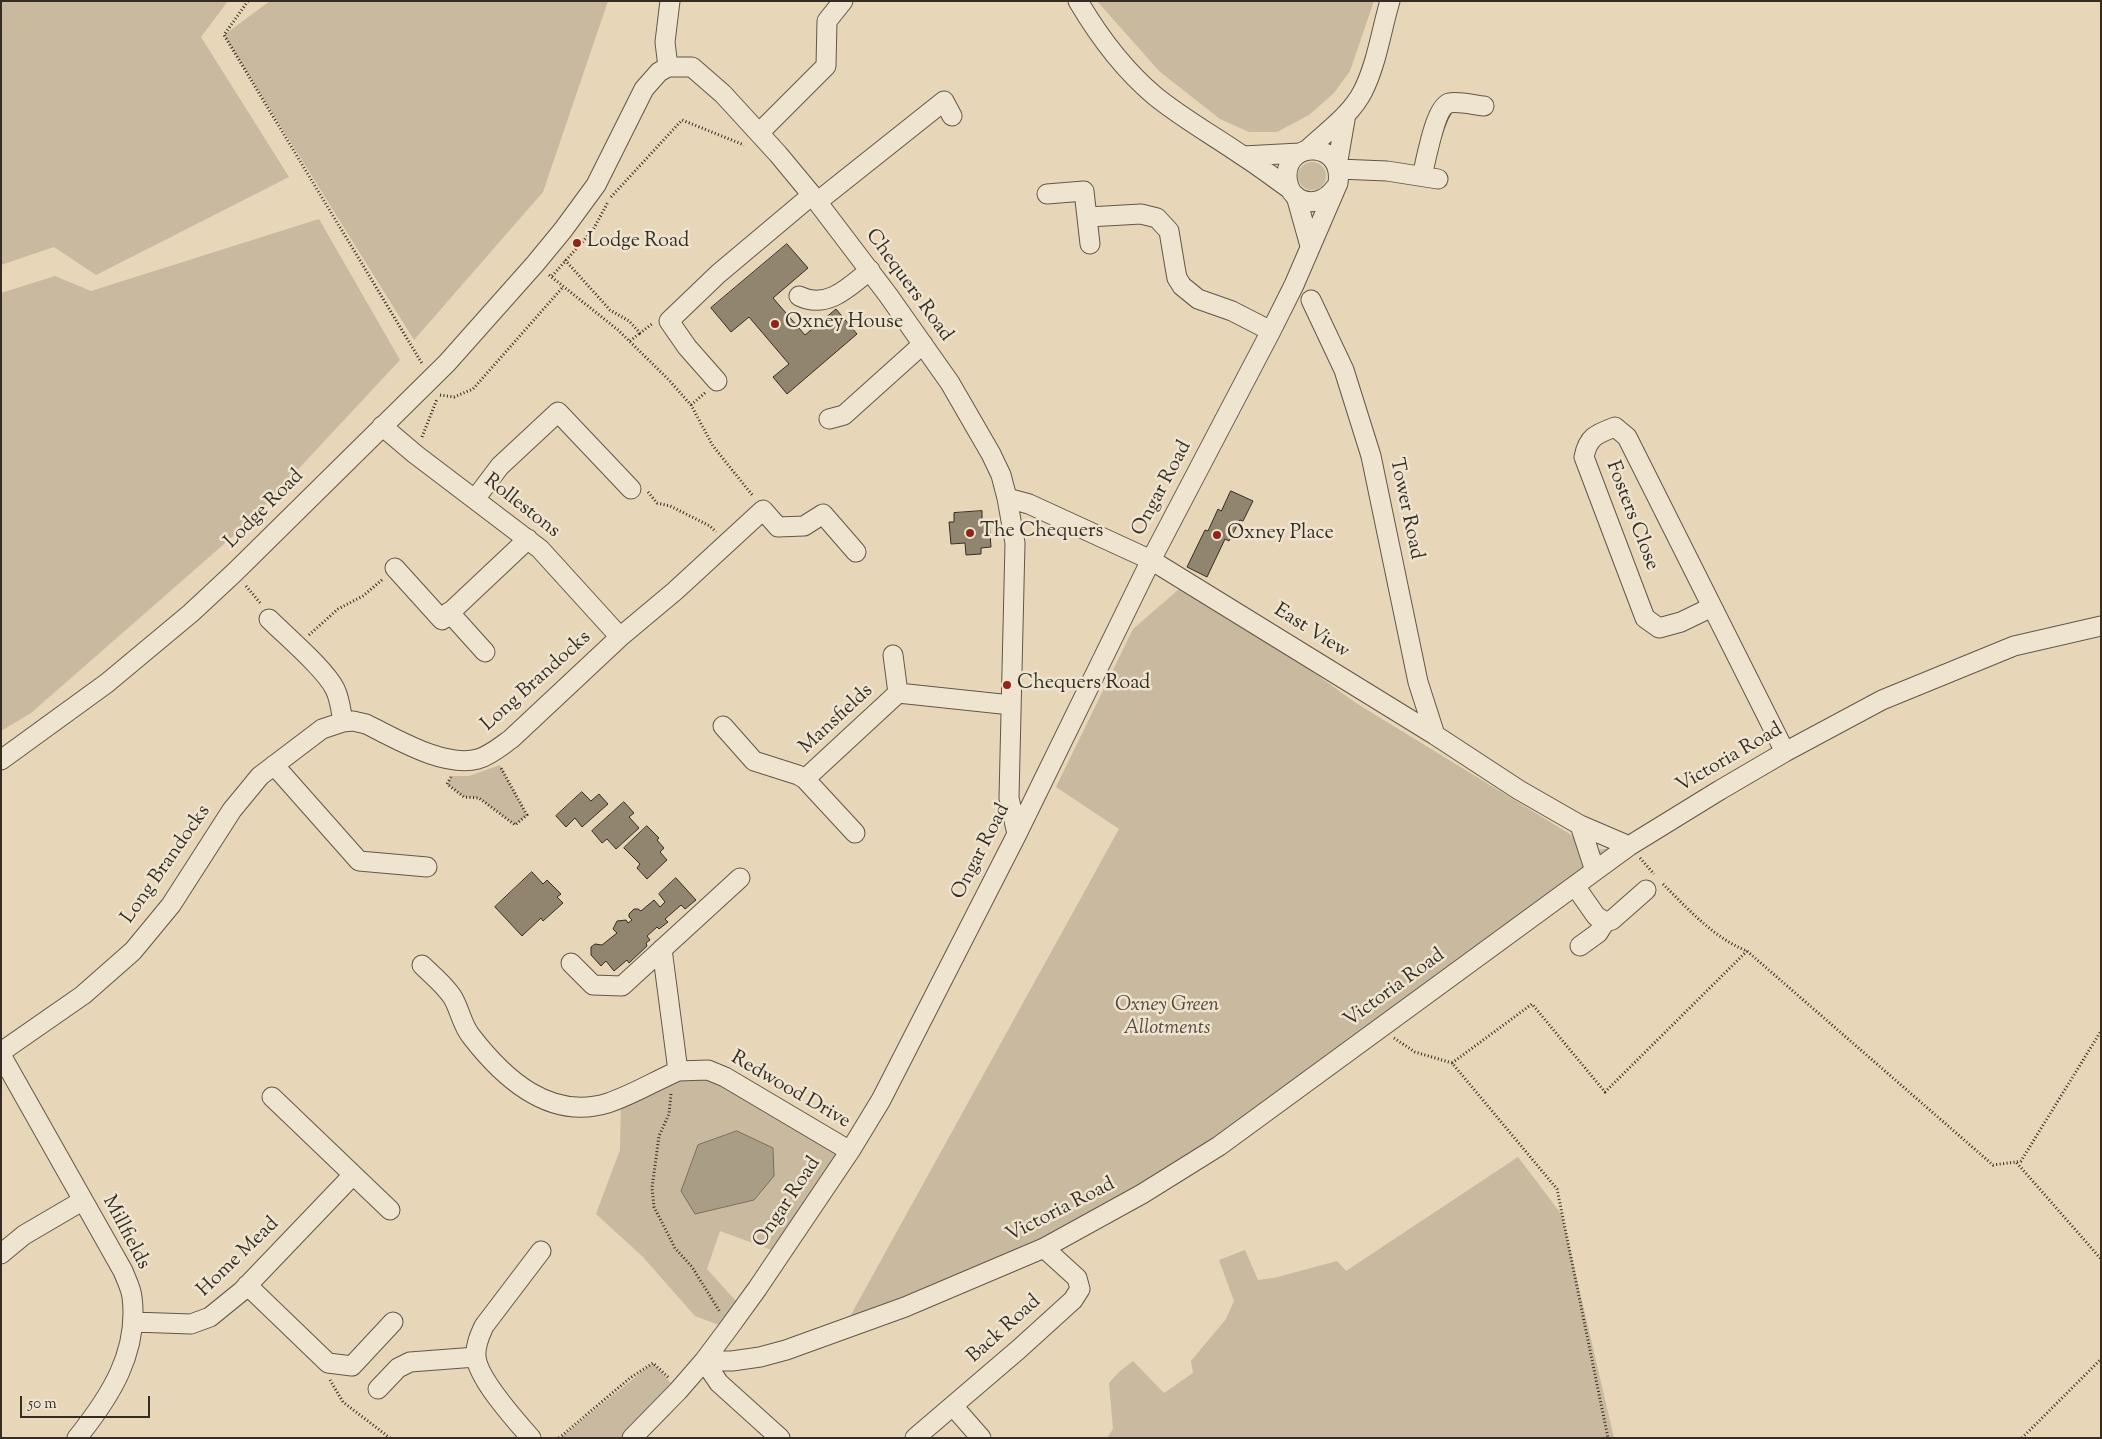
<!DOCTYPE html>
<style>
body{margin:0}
#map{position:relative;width:2102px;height:1439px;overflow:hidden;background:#e7d6b7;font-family:"Sorts Mill Goudy",serif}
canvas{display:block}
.frame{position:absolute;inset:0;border:2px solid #352d24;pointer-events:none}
.scale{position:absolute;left:20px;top:1396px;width:130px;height:22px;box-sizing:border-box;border:2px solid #352d24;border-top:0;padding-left:6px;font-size:15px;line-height:18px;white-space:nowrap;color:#352d24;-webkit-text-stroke:4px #efe4d0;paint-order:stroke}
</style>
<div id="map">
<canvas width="2102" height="1439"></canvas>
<div class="frame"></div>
<div class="scale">50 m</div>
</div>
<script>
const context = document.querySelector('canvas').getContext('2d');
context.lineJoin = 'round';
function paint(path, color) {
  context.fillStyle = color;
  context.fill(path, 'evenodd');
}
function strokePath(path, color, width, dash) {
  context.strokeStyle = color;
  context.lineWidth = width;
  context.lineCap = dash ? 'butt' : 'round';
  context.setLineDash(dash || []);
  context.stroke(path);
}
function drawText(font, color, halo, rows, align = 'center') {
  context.font = font + ' "Sorts Mill Goudy",serif';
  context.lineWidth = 5;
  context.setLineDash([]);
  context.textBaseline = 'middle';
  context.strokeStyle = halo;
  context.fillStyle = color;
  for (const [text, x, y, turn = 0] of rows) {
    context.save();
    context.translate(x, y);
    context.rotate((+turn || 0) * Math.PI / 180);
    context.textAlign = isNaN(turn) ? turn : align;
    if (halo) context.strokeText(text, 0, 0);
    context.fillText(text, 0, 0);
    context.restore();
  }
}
const green = new Path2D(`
 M1 1H228L201 37 289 177 96 275 54 247 1 265Z
 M270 1H608L543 192 414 340 224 35Z
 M1097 1H1374L1350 71 1334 93 1309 115 1277 132H1249L1220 119 1159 71Z
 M1298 176a14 14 0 1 1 28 0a14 14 0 1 1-28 0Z
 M319 219 400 360 248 523 31 713 1 731V293L55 276 91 291Z
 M1189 583 1356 703 1596 850 1629 846 1142 1194 842 1331 1119 829 1056 787 1133 629 1178 590Z
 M500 765 527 815 515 825 479 798 464 797 447 784 451 776H469Z
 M695 1075 726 1087 844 1152 772 1250 720 1231 707 1269 736 1301 719 1325 695 1316 642 1256 596 1214 620 1150 621 1097Z
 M1518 1157 1562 1215 1614 1438H1107L1113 1429 1109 1383 1119 1372 1133 1361 1164 1393 1193 1373 1191 1361 1226 1319 1234 1301 1219 1260 1245 1250 1258 1280 1274 1278 1337 1261 1346 1271Z
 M653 1363 678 1391 631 1438H560Z`);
const water = new Path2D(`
 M737 1131 773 1148 774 1176 754 1200 695 1214 681 1191 698 1145Z`);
const building = new Path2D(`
 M787 244 808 268 773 298 805 335 836 309 857 334 787 394 773 377 789 364 749 317 731 332 711 308Z
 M1231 491 1253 501 1243 521 1240 520 1229 541 1225 539 1207 577 1187 567 1205 530 1208 531 1218 509 1221 511Z
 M982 511V521L989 520 991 547 981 548V554L966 555 965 543 951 544 949 522H954V513Z
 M582 792 591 801 599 794 608 804 582 827 575 818 566 827 556 816Z
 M624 802 634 813 629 817 639 828 616 849 607 839 602 843 592 831Z
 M647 826 659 838 657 840 664 848 660 852 667 860 647 879 637 868 640 864 624 848Z
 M532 872 543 884 547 880 561 894 557 897 563 903 543 921 541 918 522 936 495 907Z
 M676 878 696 900 685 909 681 905 665 919 668 922 659 929 657 927 647 936 650 940 646 943 647 946 629 963 627 960 614 971 606 961 601 966 591 955V947L595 944 602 945 617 933 613 929 617 921 626 920 628 923 632 920 629 917V914L634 909H638L641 911 654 900 660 907 665 902 659 894Z`);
const path = new Path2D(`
 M248 1 224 35 423 365
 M611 197 682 120 744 145
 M565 260 610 310 629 321 640 333 652 324
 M549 275 618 330 669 380 691 405 713 446 753 496
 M552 276 593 230 608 202
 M630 341 640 333
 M440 395 454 397 473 389 563 287
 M691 405 706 392
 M422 437 437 399
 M648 492 657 503 670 506 710 526 716 532
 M246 586 261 604
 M309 635 338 609 363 596 383 579
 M451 777 447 784 464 797 479 798 515 825 527 815 501 768
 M1640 858 1654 874
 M1663 884C1688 909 1714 938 1747 951L1993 1165 2016 1162 2101 1259
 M1394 1038 1415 1052 1452 1063 1557 1189 1608 1438
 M1452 1063 1532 1004 1605 1092 1747 951
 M671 1094 669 1114 659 1136 652 1188 654 1207 675 1248 692 1267 720 1312
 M2017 1162 2021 1161 2101 1031
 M330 1380 343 1402 390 1438
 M559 1438 630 1378 653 1363 669 1378
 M2022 1438 2101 1359`);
const minor = new Path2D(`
 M1078 1C1098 35 1124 70 1155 96 1182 118 1214 136 1243 156 1259 166 1274 178 1290 189
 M668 67 665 42 670 1
 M759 133 826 66 827 21 843 1
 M1307 150C1326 132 1351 115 1363 91 1377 63 1381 31 1390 1
 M1243 156 1300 153
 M1337 166 1346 114
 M1338 169 1387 171 1438 179
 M1422 176C1426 161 1435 107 1449 103 1459 101 1474 105 1484 106
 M1047 194 1084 191 1090 244
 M1296 196 1310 246
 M817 202 944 101 952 116
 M1088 217 1141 214 1157 218 1169 231 1175 267 1177 278 1182 286 1198 299 1232 311 1271 331
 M799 296C827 310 849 287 870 270
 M1311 300 1344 370 1371 456 1418 682 1435 735
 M717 381 687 347 669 321 718 274 812 195
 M829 419 844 415 923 344
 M382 426 415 454 540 549 620 637
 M1007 498 1029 504 1151 560 1435 735 1519 790 1580 825 1629 846
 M475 499 500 466 558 412 631 489
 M395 568 442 620 528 539
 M1712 607 1681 622 1659 628 1645 618 1584 457C1588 437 1596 434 1615 427L1627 437 1785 752
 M449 612 485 652
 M269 619C286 636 325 669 335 689 340 699 341 711 343 722
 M898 693 1011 705
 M723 726 754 761 798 775 805 779
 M1 760 107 683 191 613 235 572 447 363 535 264 563 230 596 185 644 89 659 72 668 67H692L723 94 778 154 812 195 888 295 950 383 991 454 1001 475 1007 498 1015 543 1009 798 1017 834
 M274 765 359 861 427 867
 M1580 825 1595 871
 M855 833 805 779 898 693 893 655
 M1575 886 1596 916 1605 922 1612 920 1646 890
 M1580 946 1598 933 1605 922
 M662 949 678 1071 708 1070 725 1077 850 1151
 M571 963 593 985 622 986 740 878
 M422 965C432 975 446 986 453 998 460 1010 462 1025 471 1036 504 1079 550 1121 608 1103 632 1095 655 1081 678 1071
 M1 1052 83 995 133 951 171 905 232 810 260 776 322 729 343 722 353 721 366 724C397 739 444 768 478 759 491 755 501 746 511 739L620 637 675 591 763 510 778 527 804 526 823 514 856 552
 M1 1055 123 1271C126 1279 131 1288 132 1297 139 1352 110 1397 77 1438
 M272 1097 390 1210
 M1 1254 24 1235 82 1201
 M247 1285 328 1363 352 1366 393 1322
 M133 1322 191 1324 210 1317 242 1291 353 1175
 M704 1361H732L760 1357 786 1350 905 1307 1044 1248 1142 1194 1219 1146 1629 846 1720 790 1785 752 1882 700 2014 646 2101 626
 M704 1361 719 1383 780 1438
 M378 1389 398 1368 410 1362 476 1357
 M953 1406 981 1438
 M531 1438C516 1421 477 1378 476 1356 475 1345 480 1335 484 1326L541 1251
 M632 1438 678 1391 704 1361 728 1329 757 1289 850 1151 881 1100 1017 834 1151 560 1271 331 1294 285 1338 183C1344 142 1288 139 1287 175 1287 183 1290 191 1295 196 1309 207 1326 201 1335 188
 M915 1438 1019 1349 1073 1300 1080 1289 1077 1278 1044 1248`);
const markers = [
 [577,243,5,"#8f2418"],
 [775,324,5,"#8f2418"],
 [970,533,5,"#8f2418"],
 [1217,535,5,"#8f2418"],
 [1007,685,5,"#8f2418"]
];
const poiNames = [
 ["Lodge Road",587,243],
 ["Oxney House",785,324],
 ["The Chequers",980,533],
 ["Oxney Place",1227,535],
 ["Chequers Road",1017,685]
];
const streetNames = [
 ["Chequers Road",908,286,54],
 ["Ongar Road",1163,489,-62],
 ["Rollestons",521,507,38],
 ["Tower Road",1405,509,78],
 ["Lodge Road",265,510,-45],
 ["Fosters Close",1631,516,69],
 ["East View",1311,632,32],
 ["Long Brandocks",537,682,-42],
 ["Mansfields",837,720,-43],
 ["Victoria Road",1730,759,-30],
 ["Ongar Road",982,852,-63],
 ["Long Brandocks",167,865,-55],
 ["Victoria Road",1395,989,-36],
 ["Redwood Drive",790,1091,30],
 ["Ongar Road",788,1203,-56],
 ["Victoria Road",1061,1211,-27],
 ["Millfields",125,1233,62],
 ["Home Mead",239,1258,-44],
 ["Back Road",1005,1330,-42]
];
const parkNames = [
 ["Oxney Green",1167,1007],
 ["Allotments",1167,1030]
];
paint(green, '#c9b99e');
paint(water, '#aa9d85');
strokePath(water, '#7b705e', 1);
paint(building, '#928570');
strokePath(building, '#352d24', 1);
strokePath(minor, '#625749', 21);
strokePath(path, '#352d24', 3, [1, 2.5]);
strokePath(minor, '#efe4d0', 19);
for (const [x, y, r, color] of markers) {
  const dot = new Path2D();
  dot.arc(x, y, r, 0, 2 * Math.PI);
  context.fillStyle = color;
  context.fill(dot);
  strokePath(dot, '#efe4d0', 2);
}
drawText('20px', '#352d24', '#efe4d0', poiNames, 'left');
drawText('20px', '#352d24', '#efe4d0', streetNames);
drawText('italic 20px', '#53493c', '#efe4d0', parkNames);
</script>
